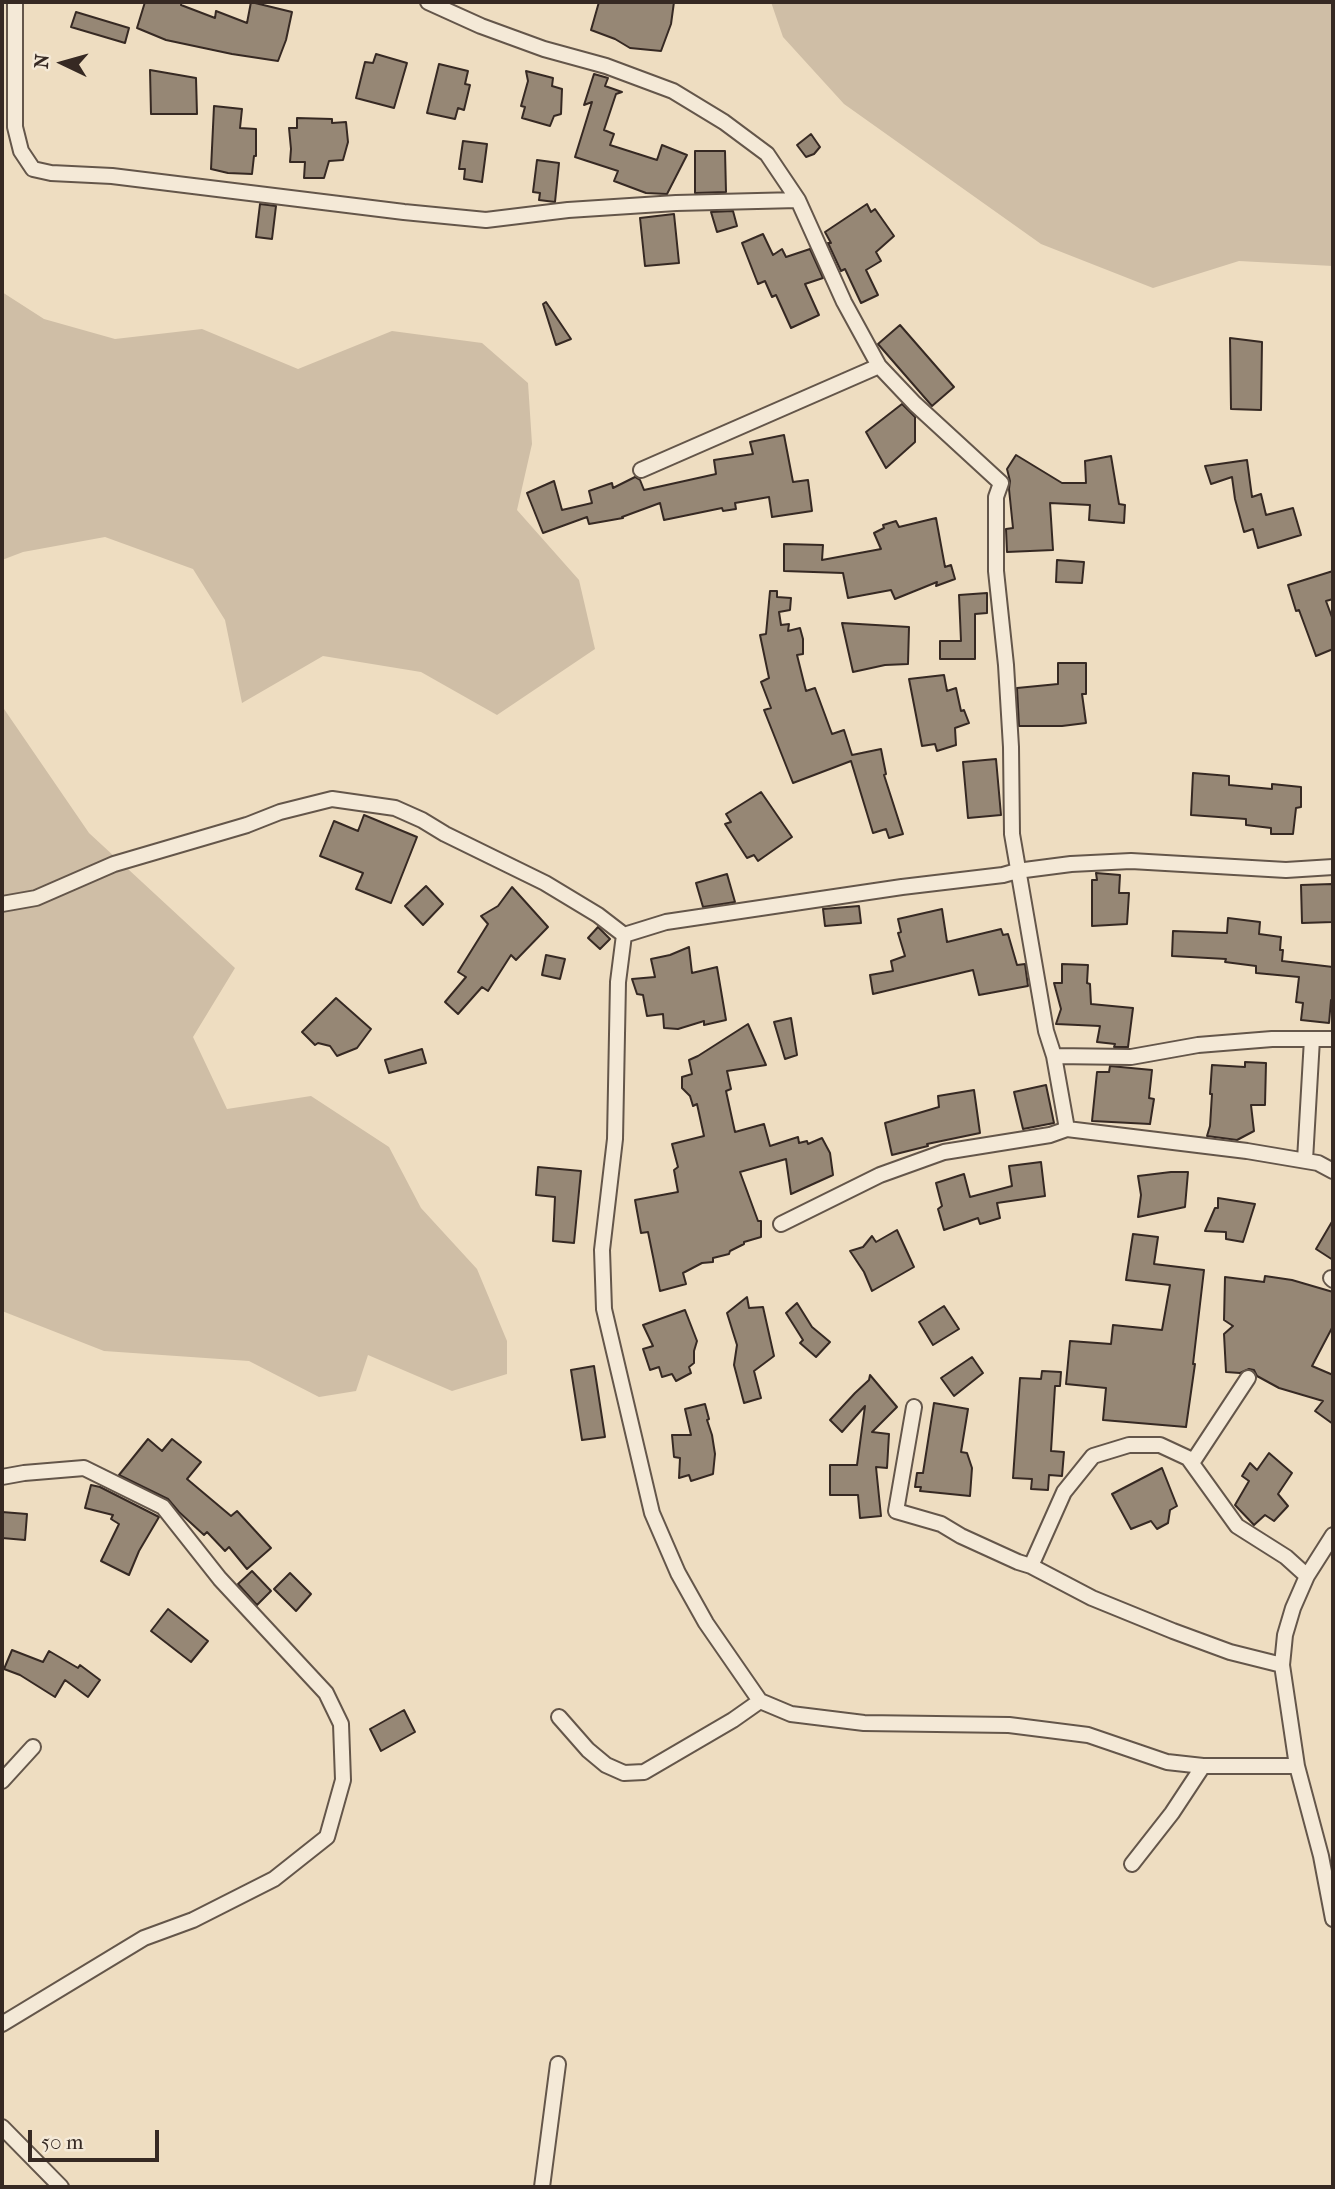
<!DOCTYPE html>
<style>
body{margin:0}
#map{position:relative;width:1335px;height:2189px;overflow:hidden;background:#eeddc1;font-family:"IM FELL French Canon",serif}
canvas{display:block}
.frame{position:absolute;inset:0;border:4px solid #362923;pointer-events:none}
.north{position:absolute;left:28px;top:28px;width:70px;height:70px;-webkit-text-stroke:5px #f4e9d7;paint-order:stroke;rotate:275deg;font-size:19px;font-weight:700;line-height:28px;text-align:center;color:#362923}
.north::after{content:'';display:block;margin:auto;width:24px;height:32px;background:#362923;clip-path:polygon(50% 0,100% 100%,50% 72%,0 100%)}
.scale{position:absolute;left:28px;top:2130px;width:131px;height:32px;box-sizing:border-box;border:4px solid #362923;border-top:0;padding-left:9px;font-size:21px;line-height:24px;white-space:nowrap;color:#362923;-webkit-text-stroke:5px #f4e9d7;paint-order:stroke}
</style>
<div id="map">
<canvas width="1335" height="2189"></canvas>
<div class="frame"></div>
<div class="north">N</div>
<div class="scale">50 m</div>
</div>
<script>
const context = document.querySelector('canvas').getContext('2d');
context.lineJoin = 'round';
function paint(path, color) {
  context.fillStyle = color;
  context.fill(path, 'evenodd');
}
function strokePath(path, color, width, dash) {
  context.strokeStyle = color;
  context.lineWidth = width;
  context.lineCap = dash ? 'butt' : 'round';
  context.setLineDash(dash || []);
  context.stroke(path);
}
const green = new Path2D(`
 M771 2H1333V266L1239 261 1153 288 1041 244 844 104 783 37Z
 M2 292 44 319 115 339 202 329 298 369 392 331 482 343 528 383 532 444 517 510 579 580 595 649 497 715 421 672 323 656 242 703 225 620 193 569 105 537 23 552 2 560Z
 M2 706 89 833 235 968 193 1037 227 1109 311 1096 389 1147 421 1208 477 1269 507 1341V1374L452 1391 368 1355 356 1391 319 1397 249 1361 104 1351 2 1311Z`);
const building = new Path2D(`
 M145 2H182L181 5 215 18 216 11 247 23 251 2 292 12 286 40 278 61 232 54 166 40 137 28Z
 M599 2H674L671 24 661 51 630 48 615 39 591 30Z
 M76 12 129 28 125 43 71 27Z
 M376 54 407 63 394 108 356 98 365 62 373 63Z
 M439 64 468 71 465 84 470 85 464 110 458 108 455 119 427 113Z
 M150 70 196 78 197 114H151Z
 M526 71 553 78 552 86 562 89 561 114 554 116 550 126 522 118 525 107 521 106 528 81Z
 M594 74 608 78 605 86 622 92 616 94 604 130 614 134 610 145 657 160 662 145 687 155 667 194 646 193 614 181 618 171 575 157 592 102 584 105Z
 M214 106 242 109 240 128 256 129V156H254L252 174 228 173 211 169Z
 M297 118 332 119V123L346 122 348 142 343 160 329 161 324 178H304L305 162H290L291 149 289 128H297Z
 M811 134 820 147 814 154 806 157 797 145Z
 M463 141 487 144 482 182 464 179 465 169H459Z
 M695 151H725L726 192 695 193Z
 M537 160 559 163 555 202 539 200 540 193 533 192Z
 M260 204 276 206 272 239 256 237Z
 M867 204 871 212 875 209 894 236 876 252 881 261 866 270 878 295 861 303 845 269 841 271 828 243H831L825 232Z
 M733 211 737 226 717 232 711 212Z
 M674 214 679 263 645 266 640 218Z
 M763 234 773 255 782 249 786 257 810 249 823 278 805 284 819 315 791 328 776 295 772 297 765 281 758 284 742 243Z
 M546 302 571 339 556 345 543 304Z
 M900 325 954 387 932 406 878 344Z
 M1230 338 1262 342 1261 410 1231 409Z
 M902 404 915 417V442L886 468 866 432Z
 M784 435 793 482 808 480 812 511 772 517 769 497 735 503 736 509 723 511 722 508 664 520 660 503 622 517 623 518 589 524 587 517 543 533 527 493 554 481 562 510 592 503 589 491 612 483 613 488 635 477 640 480 644 490 716 474 714 460 753 454 750 442Z
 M1016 455 1062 483H1086L1085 461 1111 456 1119 504 1125 505 1124 523 1089 520 1090 505 1050 503 1053 550 1007 552 1006 529 1013 528 1009 489 1010 481 1007 469Z
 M1247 460 1252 497 1261 494 1266 515 1293 508 1301 535 1258 548 1253 529 1244 532 1235 499 1232 477 1211 484 1205 466Z
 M936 518 945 567 951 565 955 579 936 586 937 582 895 599 891 590 848 598 843 573 784 571V544L823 545 822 560 881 549 874 533 884 528 883 525 896 521 899 527Z
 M1057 560 1084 562 1082 583 1056 582Z
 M1333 571V599L1326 601 1333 620V649L1316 656 1299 610 1296 611 1288 585Z
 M770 591H777V597L791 598 790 610 779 612 781 625 789 624 788 631 800 628 803 639V654L797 655 806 691 815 688 832 734 844 730 852 755 881 749 886 774 884 775 903 834 889 838 886 829 873 833 851 761 793 783 764 710 771 708 761 682 769 678 760 635 766 634Z
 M987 593V613L975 614V659H940V641H961L959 595Z
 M842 623 909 627 908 664 885 665 853 672Z
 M1058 663H1086V694H1082L1086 723 1062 726H1019L1017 688 1058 684Z
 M944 675 947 691 956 688 961 711 964 710 969 723 955 728 956 745 937 751 935 744 922 746 909 679Z
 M996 759 1001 815 968 818 963 762Z
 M1193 773 1229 776V785L1272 789V784L1301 787V807L1296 808 1293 834H1271V828L1246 825V819L1191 815Z
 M761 792 792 837 758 861 754 855 747 858 725 824 731 822 726 814Z
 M364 815 417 837 391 903 356 889 363 873 320 856 334 821 358 831Z
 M1096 873 1120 875 1119 893H1129L1127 924 1092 926V880H1097Z
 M727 874 735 902 703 907 696 883Z
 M1332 884 1333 922 1302 923 1301 885Z
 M426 886 443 904 423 925 405 906Z
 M512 887 548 927 516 960 511 955 488 991 482 987 458 1014 445 1002 466 977 458 972 488 924 481 916 498 906Z
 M859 906 861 923 825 926 823 909Z
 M942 909 947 942 1001 929 1003 935 1008 934 1017 965 1025 964 1028 986 979 995 973 970 873 994 870 975 893 971 891 961 905 956 898 933 901 932 898 919Z
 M1228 918 1260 922 1259 934 1281 937 1280 950H1283L1282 961 1333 967V1000H1331L1329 1023 1301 1020 1303 1003 1296 1002 1299 977 1256 973V966L1225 962 1226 959 1172 956 1173 931 1227 933Z
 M598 927 610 939 600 949 588 938Z
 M689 947 692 973 717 967 726 1020 704 1025V1021L678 1029 664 1028 663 1014 647 1016 643 995 637 994 632 979 655 977 651 959 670 955Z
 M546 955 565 959 560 979 542 975Z
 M1062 964 1088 965 1087 983 1090 984 1091 1004 1133 1008 1128 1047H1114L1115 1044 1097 1042 1100 1026 1056 1024 1061 1009 1054 983H1062Z
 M336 998 371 1029 357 1048 337 1056 330 1046 318 1043 315 1045 302 1032Z
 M791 1018 797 1055 785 1059 774 1022Z
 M748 1024 766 1065 727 1071 731 1089 726 1091 735 1132 764 1124 770 1146 798 1137 799 1143 807 1141 808 1144 822 1138 830 1153 833 1175 791 1194 786 1159 740 1172 758 1221H761V1237L744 1242V1244L730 1251 729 1254 713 1258V1262L702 1263 683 1273 686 1284 660 1291 648 1232 641 1233 635 1200 678 1192 674 1170 678 1167 672 1144 704 1136 697 1104 693 1106 690 1096 682 1088V1077L692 1074 689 1060 698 1056Z
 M422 1049 426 1063 389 1073 385 1060Z
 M1245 1062 1266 1063 1265 1105H1251L1254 1131 1237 1140 1207 1136 1210 1126 1212 1094H1210L1212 1065 1245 1067Z
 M1110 1066 1152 1070 1149 1098 1154 1099 1150 1124 1092 1121 1097 1072H1109Z
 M1046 1085 1054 1123 1023 1129 1014 1092Z
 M974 1090 980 1133 927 1144 928 1146 892 1155 885 1123 939 1107 938 1096Z
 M1041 1162 1045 1196 997 1203 1000 1218 980 1224 978 1218 944 1230 938 1209 942 1206 936 1183 964 1174 970 1197 1012 1186 1009 1166Z
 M538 1167 581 1171 574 1243 553 1241 555 1197 536 1195Z
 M1171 1172H1188L1185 1207 1138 1217 1141 1195 1138 1176Z
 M1218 1198 1255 1204 1243 1242 1226 1239V1232L1205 1231 1215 1208H1218Z
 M1333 1220V1260L1316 1249Z
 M897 1230 914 1267 872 1291 864 1272 850 1251 863 1247 872 1236 876 1242Z
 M1133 1234 1158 1237 1154 1264 1204 1270 1193 1364H1195L1186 1427 1103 1420 1106 1388 1066 1384 1070 1341 1111 1344 1113 1325 1162 1330 1170 1285 1126 1280Z
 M1265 1276 1292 1280 1333 1292V1326L1312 1366 1333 1375V1424L1315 1411 1323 1401 1279 1388 1257 1376 1254 1370 1249 1369 1240 1373 1226 1372 1224 1334 1233 1326 1224 1320 1225 1277 1264 1282Z
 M747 1297 749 1308 763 1307 774 1356 754 1371 761 1398 744 1403 734 1365 737 1345 727 1313Z
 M797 1303 812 1327 830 1342 816 1357 800 1343 803 1340 786 1313Z
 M944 1306 959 1329 933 1345 919 1322Z
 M685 1310 697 1341 694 1351V1363L689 1367 691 1373 676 1381 672 1374 662 1377 659 1367 650 1370 643 1349 653 1346 643 1325Z
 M972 1357 983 1373 954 1396 941 1378Z
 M594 1366 605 1437 582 1440 571 1370Z
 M1042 1371 1061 1372 1060 1386H1055L1051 1451 1064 1452 1062 1476 1049 1475 1048 1490 1031 1489 1032 1479 1013 1478 1020 1378 1041 1379Z
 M870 1375 897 1407 872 1432 889 1434 887 1468 876 1467 881 1516 860 1518 858 1495H830V1465H857L865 1406 842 1432 830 1420 855 1393 869 1380Z
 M934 1403 968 1409 961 1452 967 1453 972 1468 970 1496 920 1491 921 1487H915L917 1473H923Z
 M705 1404 709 1419 707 1420 712 1435 715 1454 713 1474 691 1481 689 1475 679 1478 680 1458 674 1457 672 1435H691L685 1409Z
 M148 1439 162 1451 172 1439 201 1462 187 1479 231 1516 237 1511 271 1548 247 1569 229 1547 225 1551 207 1532 204 1535 179 1512 168 1499 119 1475Z
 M1269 1453 1292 1473 1278 1494 1288 1506 1274 1521 1265 1515 1254 1525 1235 1505 1249 1481 1242 1476 1250 1463 1257 1470Z
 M1162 1468 1177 1506 1170 1510 1168 1523 1157 1529 1151 1521 1131 1529 1112 1494Z
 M91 1485 100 1487 159 1517 139 1551 129 1575 101 1561 119 1524 111 1519 113 1515 85 1508Z
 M2 1512 27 1514 25 1540 2 1538Z
 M252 1571 271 1591 257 1605 238 1584Z
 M290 1573 311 1594 296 1611 274 1589Z
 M168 1609 208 1641 191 1662 151 1631Z
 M12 1650 43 1662 49 1651 78 1668 80 1665 100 1680 88 1697 65 1680 55 1697 20 1675 4 1669Z
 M404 1710 415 1732 381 1751 370 1729Z`);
const minor = new Path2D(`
 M15 2V127L21 151 33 169 51 173 112 176 404 212 486 220 568 210 676 203 798 200
 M428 2 481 26 544 49 606 66 673 91 724 122 767 154 798 200 844 302 879 366 915 404 1001 483 996 497V571L1006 665 1011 747 1012 834 1046 1031 1054 1056 1067 1129
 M641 470 879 366
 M2 904 36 898 114 864 247 825 280 812 332 799 395 808 422 820 445 834 545 883 598 915 624 935
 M1054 1056 1131 1057 1198 1045 1272 1039H1333
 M1305 1160 1312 1039
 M781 1224 880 1175 944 1152 1050 1135 1067 1129 1247 1151 1318 1163 1333 1171
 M1331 1278 1333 1280
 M914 1407 896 1511 941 1524 961 1536 1018 1562 1031 1566 1092 1598 1173 1631 1230 1652 1282 1665
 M1192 1463 1248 1378
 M2 1477 24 1473 84 1468 163 1507 220 1579 326 1693 341 1724 343 1780 327 1837 274 1879 193 1920 144 1938 2 2024
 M1333 1535 1307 1576 1293 1608 1285 1635 1282 1665 1297 1766 1321 1856 1333 1919
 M1031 1566 1064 1492 1093 1456 1129 1445H1160L1188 1458 1237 1526 1286 1557 1307 1576
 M559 1717 588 1750 606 1765 624 1773 644 1772 733 1720 760 1701
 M1297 1766H1203L1167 1762 1088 1735 1009 1725 864 1723 791 1714 760 1701 706 1623 678 1573 652 1513 604 1309 602 1250 615 1139 618 982 624 935 666 922 902 887 1003 875 1017 871 1071 864 1131 861 1286 870 1333 867
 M2 1781 33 1747
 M1132 1864 1172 1813 1203 1766
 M2 2127 61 2187
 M542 2187 558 2064`);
paint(green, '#cfbea6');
paint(building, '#968775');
strokePath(building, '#362923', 2);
strokePath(minor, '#64564a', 18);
strokePath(minor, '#f4e9d7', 14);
</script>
